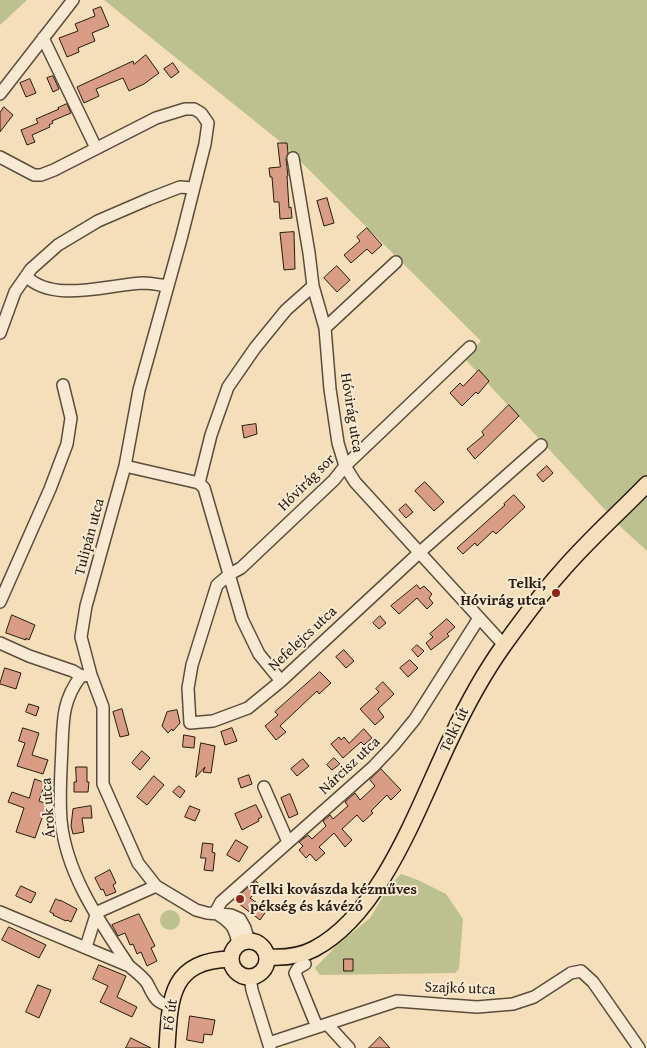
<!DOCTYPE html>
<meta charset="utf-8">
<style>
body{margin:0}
canvas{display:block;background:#f5dfba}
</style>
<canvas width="647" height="1048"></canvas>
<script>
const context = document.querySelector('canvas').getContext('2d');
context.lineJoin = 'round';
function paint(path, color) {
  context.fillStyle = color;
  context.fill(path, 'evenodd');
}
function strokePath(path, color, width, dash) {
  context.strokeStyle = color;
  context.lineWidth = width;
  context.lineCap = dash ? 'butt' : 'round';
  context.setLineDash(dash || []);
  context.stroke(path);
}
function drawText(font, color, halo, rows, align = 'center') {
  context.font = font + ' "Gentium Book Plus",serif';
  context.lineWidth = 4;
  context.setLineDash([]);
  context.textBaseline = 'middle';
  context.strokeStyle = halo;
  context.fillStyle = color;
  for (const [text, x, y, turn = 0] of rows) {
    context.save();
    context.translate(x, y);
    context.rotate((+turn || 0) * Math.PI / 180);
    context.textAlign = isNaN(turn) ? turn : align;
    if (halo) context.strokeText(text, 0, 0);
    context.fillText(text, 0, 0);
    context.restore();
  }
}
const green = new Path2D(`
 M0 0H27L0 25Z
 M104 0H647V551L623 529 464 358 481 341 282 143Z
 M401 874 418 880 446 894 463 919 459 969 455 973 320 975 315 968 337 945 370 918 390 885Z
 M160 920a10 10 0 1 1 20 0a10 10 0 1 1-20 0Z`);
const building = new Path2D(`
 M101 7 109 26 92 33 95 41 78 48 79 52 67 57 59 38 78 31 75 24 95 16 93 10Z
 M146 55 159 73 144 84 129 91 123 78 96 89 99 96 84 103 77 87 133 61 134 64Z
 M173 63 179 72 171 78 164 69Z
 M53 76 59 89 53 92 47 78Z
 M30 79 36 93 26 97 20 83Z
 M67 104 71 113 52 121 53 123 49 125 50 127 32 135 35 142 27 145 21 130 38 123 36 119 59 109 58 108Z
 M4 107 13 115 0 132V113Z
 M278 143H287L288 153 286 159 288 176H287L289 208 291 207 292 218 280 219 279 202H274L272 177H270L269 168 280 167Z
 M327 198 334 223 324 226 317 201Z
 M367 228 382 245 372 254 367 249 351 263 344 255 360 241 357 237Z
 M294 232 295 269 284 270 280 233Z
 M337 266 350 280 337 292 324 278Z
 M479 370 489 381 478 394 476 392 462 406 450 393 460 383 463 386Z
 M509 405 519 416 475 459 467 449 484 435 482 432Z
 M256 424 257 434 244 438 242 426Z
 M547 466 553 473 543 482 537 475Z
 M425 482 444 502 434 511 415 491Z
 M514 495 525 507 496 534 493 531 477 546 475 543 463 554 457 548 505 505 504 504Z
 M406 504 413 512 406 518 399 510Z
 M417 585 420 589 424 586 432 594 429 598 433 603 427 609 417 598 399 614 391 606Z
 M12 615 35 625 29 640 26 638V640L6 633Z
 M380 616 386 623 379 629 373 623Z
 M447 619 455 627 447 634 449 636 431 650 426 643 433 637 430 634Z
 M417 645 424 651 418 657 412 650Z
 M344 650 354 661 346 668 336 657Z
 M410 660 418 668 408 677 400 668Z
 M5 668 21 673 16 689 0 684Z
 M320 672 331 683 319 694 317 691 280 726 286 732 276 740 265 726 278 715 275 712Z
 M383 682 394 694 378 709 384 717 375 725 360 709 379 692 376 689Z
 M29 704 39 707 36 716 26 712Z
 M122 709 129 735 120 737 113 712Z
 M177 710 180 723 173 731 172 729 168 733 162 726 167 712Z
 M23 728 39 733 32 755 48 760 43 774 17 766 25 743 19 741Z
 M232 728 237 741 225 745 221 732Z
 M364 729 372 738 364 745 361 742 343 758 331 744 339 737 341 740 344 737 349 743Z
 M184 735 195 737 194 748 183 747Z
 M201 743 215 746 211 773 203 772 205 767 196 777Z
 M142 751 150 758 140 770 132 763Z
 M334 758 340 764 332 770 327 765Z
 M303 759 309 766 297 776 291 769Z
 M76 767H87V782H89L88 792H74V782H76Z
 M381 769 401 790 391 800 387 795 371 811 373 813 363 822 357 815 342 829 352 840 345 847 334 833 319 847 325 853 316 861 310 854 306 858 299 850 303 846 299 842 308 835 312 839 326 826 323 821 330 815 333 819 348 806 345 802 355 793 360 800 375 786 370 780Z
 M249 775 252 784 241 788 238 779Z
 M154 776 164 785 147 805 137 797Z
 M35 779 45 783 39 801 47 804 35 838 16 832 24 808 8 802 12 792 29 798Z
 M179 786 185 791 180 798 173 792Z
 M290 794 298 814 289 818 281 798Z
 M256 805 262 817 258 819 259 821 242 830 235 814Z
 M91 806 92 818H82L84 832 73 834 71 826 73 809Z
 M190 806 200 810 195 821 185 817Z
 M236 840 248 847 239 862 227 855Z
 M203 843 213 844 212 852 215 853 213 871 204 870 206 858H201Z
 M110 870 116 883 113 885 116 892 106 896 103 889 101 890 95 878Z
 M256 881 262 887 250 898 267 910 260 920 234 900Z
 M21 886 36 893 31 903 16 896Z
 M56 899 60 901V900L77 909 71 922 67 920 66 921 53 915 54 914 50 912Z
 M139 914 155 946 151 948 157 961 147 966 141 952 137 954 133 944 130 945 125 933 118 936 112 925Z
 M9 927 46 945 39 958 2 940Z
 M344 959H353V971H344Z
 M99 965 126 976 117 997 137 1007 132 1017 100 1002 108 986 93 979Z
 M38 985 51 990 39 1018 26 1012Z
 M190 1016 215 1020 212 1035 204 1034 203 1043 187 1040Z
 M380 1037 390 1048H369Z
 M131 1038 151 1048H126Z`);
const minor = new Path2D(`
 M43 38 96 148
 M0 94 73 0
 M0 157 34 175H41L54 170 156 118 185 109H194L201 113 208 123 205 144 181 239 139 390 125 466 86 606 81 637 91 675 103 707V784L138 863 156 886 196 910 207 913 231 915 240 919 245 928 249 941
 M293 158 309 253 313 286 325 328 330 389 338 443 345 466 355 482 504 645
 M26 276C53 304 109 284 144 283 151 283 160 285 167 286
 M325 328 396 262
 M0 333 15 292 31 269 58 245 98 221 149 199 180 187 193 188
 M470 347 345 466 334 480 241 568 230 574 217 585 192 665 188 688 190 723 213 721 248 708 281 681 420 552 541 445
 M125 466 199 483 204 488 242 619 259 654 281 681
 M199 483 211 435 228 387 255 348 286 310 313 286
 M0 602 50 489 67 444 71 418 63 385
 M0 643 29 656 73 671 81 676
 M91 675 81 676C63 699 63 719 62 747 61 771 59 796 61 820 66 874 100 922 129 966
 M264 787 288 842
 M0 912 129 966C135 971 143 977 147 983 155 998 154 1001 171 1007
 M215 913 221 902 373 767 393 746 415 719 479 618
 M219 915C233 924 235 929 238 944
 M86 947 96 915 100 911 156 886
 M305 964 298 968 295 973 317 1027
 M250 977 252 990 270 1048
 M327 1024 349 1048
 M269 1043 397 1001 477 1007 513 1004 534 997 571 973 581 971 593 982 639 1048`);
const major = new Path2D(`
 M231 959a18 18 0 1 1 36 0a18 18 0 1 1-36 0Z
 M267 957C283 958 299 957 314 949 383 913 419 803 452 736 467 704 484 673 504 645 522 620 540 595 560 573 587 541 618 514 647 484
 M167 1048C170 998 170 961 230 959`);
const markers = [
 [556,593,5,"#8f2418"],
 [240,899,5,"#8f2418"]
];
const streetNames = [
 ["Hóvirág utca",351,413,81],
 ["Hóvirág sor",307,483,-45],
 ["Tulipán utca",90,537,-75],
 ["Nefelejcs utca",303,639,-43],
 ["Telki út",455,730,-64],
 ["Nárcisz utca",350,766,-43],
 ["Árok utca",49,808,-94],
 ["Szajkó utca",460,989,2],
 ["Fő út",171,1015,-82]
];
const poiNames = [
 ["Telki,",546,584],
 ["Hóvirág utca",546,601],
 ["Telki kovászda kézműves",250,890,"left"],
 ["pékség és kávézó",250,907,"left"]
];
paint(green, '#bcc18f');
paint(building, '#d99c84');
strokePath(building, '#271c0f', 1);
strokePath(minor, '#5a4d3a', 14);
strokePath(major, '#271c0f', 18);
strokePath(minor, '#f8ead2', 11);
strokePath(major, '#f5dfba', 15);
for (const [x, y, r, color] of markers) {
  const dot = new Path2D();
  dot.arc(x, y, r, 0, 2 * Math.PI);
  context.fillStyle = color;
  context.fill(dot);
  strokePath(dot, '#f8ead2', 2);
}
drawText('15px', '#271c0f', '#f8ead2', streetNames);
drawText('bold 15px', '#271c0f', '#f8ead2', poiNames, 'right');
</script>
